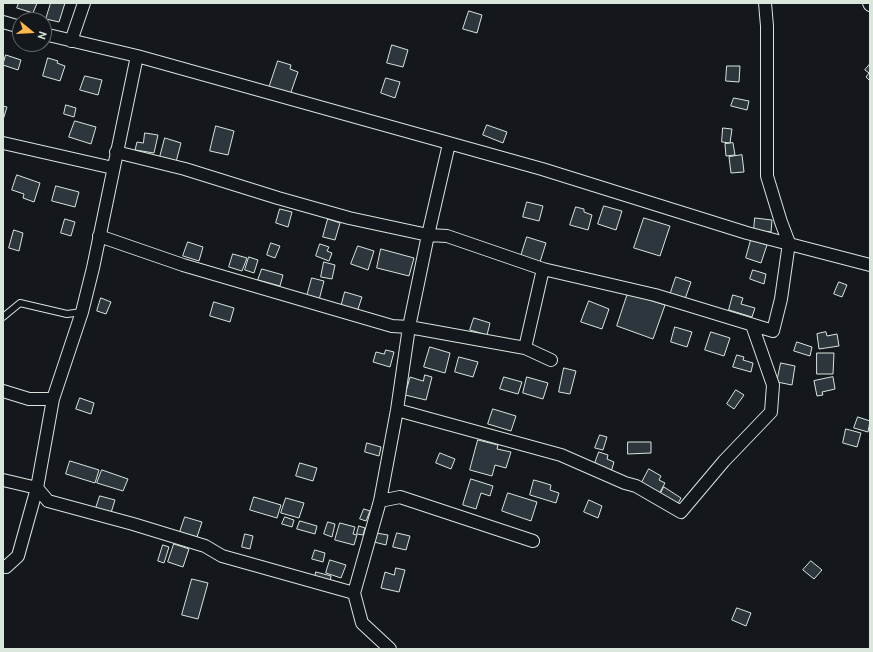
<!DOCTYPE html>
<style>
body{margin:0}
#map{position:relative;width:873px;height:652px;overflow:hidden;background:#14181c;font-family:Cabin,sans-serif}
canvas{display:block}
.frame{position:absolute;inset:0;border:4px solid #d8e6dc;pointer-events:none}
.north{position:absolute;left:12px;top:12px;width:40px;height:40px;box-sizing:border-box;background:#14181c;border:1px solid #626a69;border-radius:50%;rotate:108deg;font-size:11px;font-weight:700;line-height:16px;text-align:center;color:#d8e6dc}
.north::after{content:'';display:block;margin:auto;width:14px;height:18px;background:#ffb74d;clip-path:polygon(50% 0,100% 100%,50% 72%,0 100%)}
</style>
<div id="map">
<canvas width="873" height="652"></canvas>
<div class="frame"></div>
<div class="north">N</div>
</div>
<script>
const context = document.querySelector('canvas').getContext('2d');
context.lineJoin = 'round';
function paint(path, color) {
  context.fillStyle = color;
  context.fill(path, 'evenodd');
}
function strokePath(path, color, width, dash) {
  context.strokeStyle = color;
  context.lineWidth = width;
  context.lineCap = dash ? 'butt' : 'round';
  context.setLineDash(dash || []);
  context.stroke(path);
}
const building = new Path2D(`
 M19 3H37L33 13 17 8Z
 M51 3H65L59 22 46 19Z
 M469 11 482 15 477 33 463 29Z
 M392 45 408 50 403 67 387 63Z
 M6 55 21 60 18 70 3 65Z
 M48 58 58 61 57 63 65 66 60 81 43 76Z
 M278 61 291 65 290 69 298 72 290 95 269 88Z
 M870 64V81L866 77 869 73 865 70Z
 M727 66H740L739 82 726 81Z
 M85 76 102 80 98 95 80 90Z
 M386 78 400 82 395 98 381 93Z
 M734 98 749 101 747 110 731 106Z
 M66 105 76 108 74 117 64 114Z
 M3 106 7 107 3 120Z
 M75 121 96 127 91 144 69 137Z
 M487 125 507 132 503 143 483 135Z
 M216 126 234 131 228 155 210 151Z
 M723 128 732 129 730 143 722 142Z
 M145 133 158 135 154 153 135 150 137 142 143 143Z
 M165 138 181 143 176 162 160 157Z
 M733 143 735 155 726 156 725 144Z
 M742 155 744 172 731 173 729 157Z
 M17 175 40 183 34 202 23 198 24 194 12 190Z
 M56 186 79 192 75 207 52 201Z
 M527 202 543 206 539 221 523 217Z
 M604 206 622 211 616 230 598 224Z
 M576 207 584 209V212L592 215 588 230 570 225Z
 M280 209 292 212 288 227 276 223Z
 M644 218 670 226 660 256 634 248Z
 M755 218 772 220 771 232 754 230Z
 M65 219 75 222 71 236 61 233Z
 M328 219 340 223 335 240 323 237Z
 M14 230 23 233 19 251 9 248Z
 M527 237 546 243 540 262 521 256Z
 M751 240 767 245 761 263 746 258Z
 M188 242 203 247 199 261 183 256Z
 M271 243 280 246 275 258 267 255Z
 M320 244 329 247 327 251 332 253 329 261 316 256Z
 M358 246 374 251 368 270 351 264Z
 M381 249 414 258 409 276 377 268Z
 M233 254 247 258 242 271 229 267Z
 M249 257 258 260 254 273 245 270Z
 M324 262 335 265 332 279 321 277Z
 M262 269 283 275 280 286 258 280Z
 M753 270 766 274 764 284 750 279Z
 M676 277 691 282 685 299 670 295Z
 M312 278 324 281 319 300 307 296Z
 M839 282 847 285 842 297 834 294Z
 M345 292 362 297 357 312 341 307Z
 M628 293 665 305 653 339 617 326Z
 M733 295 743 298 741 304 755 308 752 317 729 310Z
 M101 298 111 302 106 314 97 311Z
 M589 301 609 309 602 329 581 322Z
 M214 302 234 308 230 322 210 316Z
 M474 318 490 323 487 335 470 330Z
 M675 327 692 332 687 347 671 342Z
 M711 332 730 338 724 356 705 350Z
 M826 332 827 336 837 334 839 346 819 349 817 334Z
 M797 342 812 347 810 356 794 351Z
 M430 347 450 353 445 373 424 367Z
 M386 350 394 352 390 367 373 362 376 352 384 354Z
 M817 353H834L833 374H817Z
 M737 355 744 357 743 360 753 363 751 372 733 367Z
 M459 357 478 362 473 377 455 372Z
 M781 363 795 366 792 385 777 382Z
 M564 368 576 371 570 394 559 392Z
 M425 375 432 377 426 400 405 395 410 377 423 381Z
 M504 377 522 382 518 394 500 389Z
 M527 377 548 383 543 399 523 393Z
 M833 377 835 389 822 392 823 395 817 396 814 381Z
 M736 390 744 395 734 409 727 404Z
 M80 398 94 403 91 414 76 409Z
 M493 409 516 416 511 431 488 424Z
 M858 417 870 421 868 432 854 428Z
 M846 429 861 433 857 447 843 443Z
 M600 435 607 437 603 450 595 448Z
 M478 440 498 445 497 449 511 452 506 468 495 465 492 476 470 470Z
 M628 442H651V453L628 454Z
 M367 443 381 447 379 456 365 452Z
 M599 452 608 455 607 459 614 462 611 472 594 466Z
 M440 453 455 459 451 469 436 463Z
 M70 461 99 470 95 483 66 474Z
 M300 463 317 468 313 481 296 476Z
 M649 469 661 476 659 480 665 483 659 494 641 484Z
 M102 470 128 479 123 491 97 483Z
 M471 479 493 486 490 496 481 493 476 509 463 505Z
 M534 480 551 485 550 490 559 493 556 503 530 495Z
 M664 487 681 498 677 505 660 495Z
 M508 493 537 502 531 521 502 511Z
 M100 496 115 500 110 516 95 511Z
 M254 497 281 505 277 518 250 510Z
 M286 498 304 503 299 518 281 513Z
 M589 500 602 506 598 518 584 512Z
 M364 509 370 511 366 521 360 519Z
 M185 517 202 522 197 537 180 532Z
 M285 517 294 520 292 527 282 524Z
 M300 521 317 526 315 534 297 529Z
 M328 522 335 524 332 537 324 534Z
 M340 523 355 527 353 534 357 535 354 545 335 540Z
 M359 526 365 528 363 535 357 534Z
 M376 533 388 535 386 545 374 542Z
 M397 533 410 536 406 550 393 547Z
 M245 534 253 536 250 549 242 547Z
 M174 544 189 549 183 567 168 562Z
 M163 545 169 547 164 563 158 561Z
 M315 550 325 553 323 562 312 559Z
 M330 560 346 565 341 578 326 573Z
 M811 561 822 570 814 579 803 570Z
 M396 568 405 570 399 592 381 588 385 572 394 575Z
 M316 572 331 576 330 582 315 578Z
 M192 579 208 583 198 619 182 615Z
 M737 608 751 613 746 626 732 620Z`);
const service = new Path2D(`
 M3 317 20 303 67 314 82 312`);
const minor = new Path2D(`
 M869 3 870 5
 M3 22 20 27
 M44 34 137 56 542 169 747 233 870 265
 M71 41 84 3
 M3 143 113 168
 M116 152 185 169 278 198 349 218 428 235 447 236 543 269
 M99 236 183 265 392 326 409 327 525 348 551 360
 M525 348 543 269 655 295 773 331 781 299 789 243 781 222 767 176V26L765 3
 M3 391 29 399H53
 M397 410 561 455 625 483 636 486 681 512 724 461 771 412 773 385 752 325
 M3 480 37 488 48 501 133 524 205 546 222 556 354 593
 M380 501 400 497 533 541
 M3 566 6 567 18 556 37 488 53 399 82 312 93 268 137 56
 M390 649 362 623 354 593 380 501 397 410 409 327 428 235 449 144`);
paint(building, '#2c363c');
strokePath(building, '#d8e6dc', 1);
strokePath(service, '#d8e6dc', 8);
strokePath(minor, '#d8e6dc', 14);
strokePath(service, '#14181c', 6);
strokePath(minor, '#14181c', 12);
</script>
